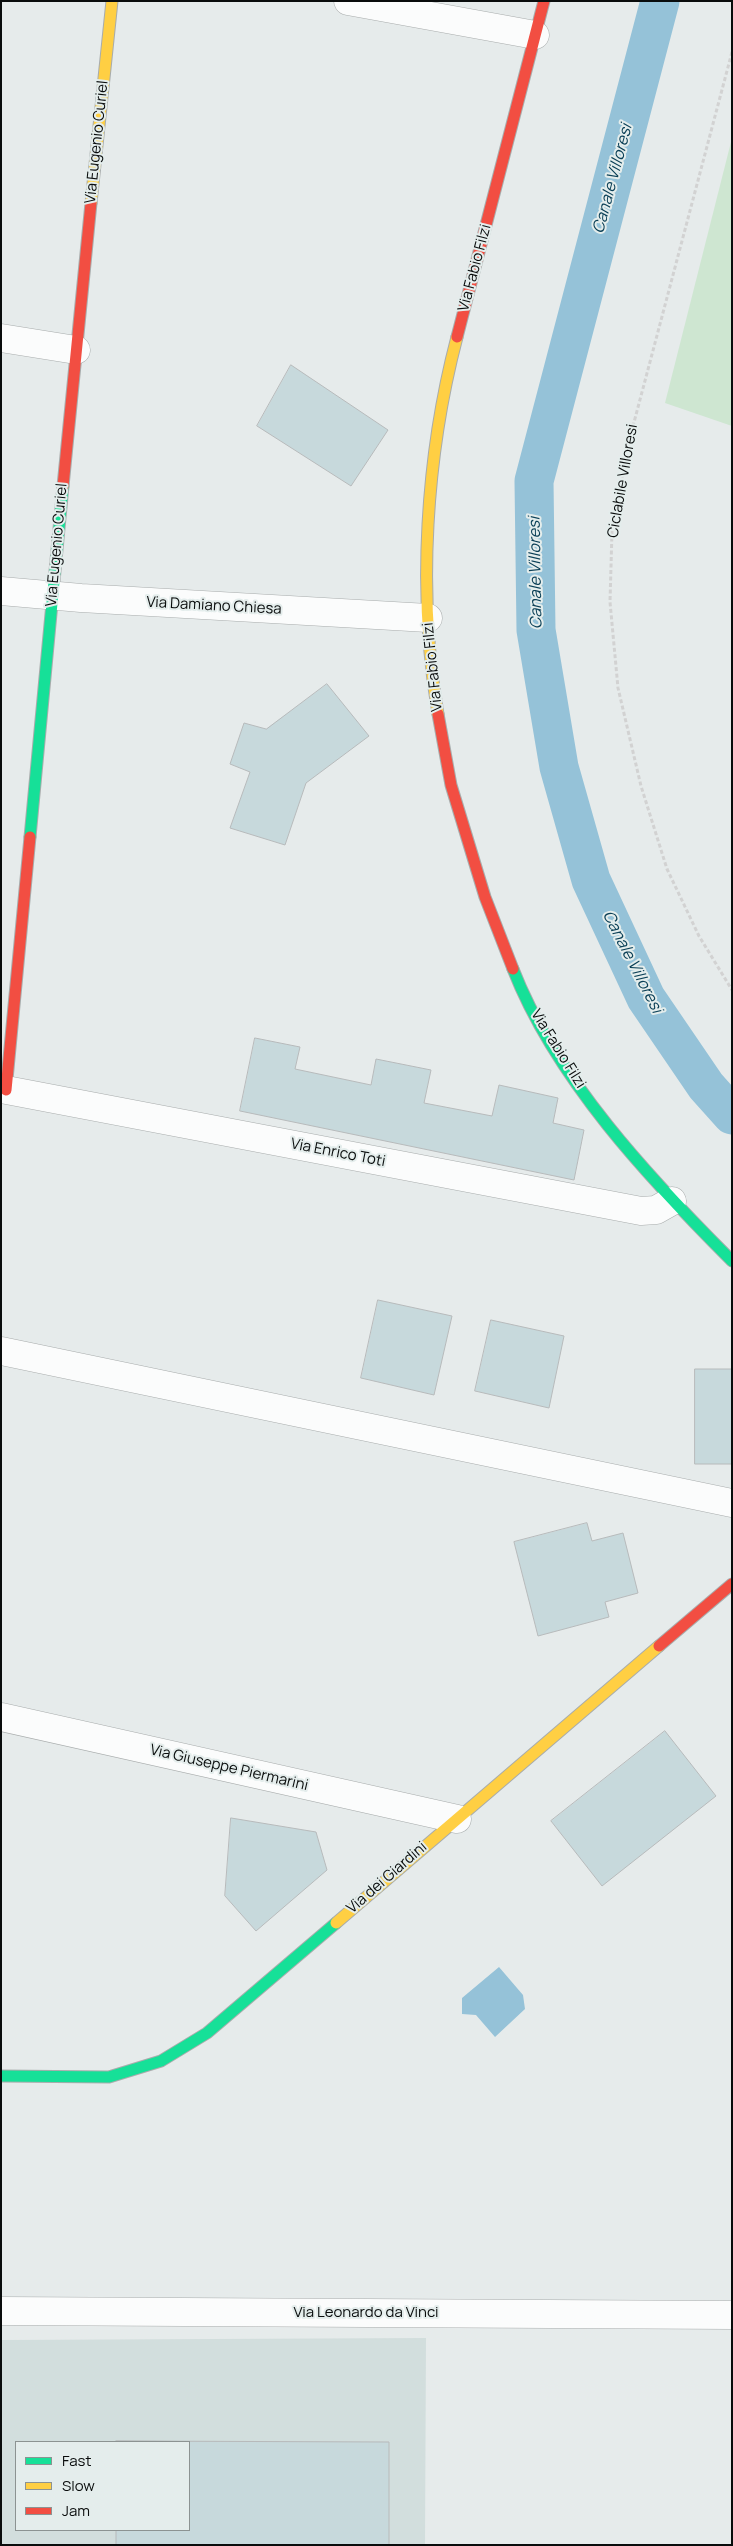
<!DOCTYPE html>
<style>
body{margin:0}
#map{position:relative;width:733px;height:2546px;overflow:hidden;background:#e6ebeb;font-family:Manrope,sans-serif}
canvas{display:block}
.frame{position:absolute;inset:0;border:2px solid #090c0c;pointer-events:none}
.legend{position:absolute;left:15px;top:2441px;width:175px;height:90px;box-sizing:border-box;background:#e4edec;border:1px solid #8c9392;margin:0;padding:6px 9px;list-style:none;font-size:15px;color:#090c0c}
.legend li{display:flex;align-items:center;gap:10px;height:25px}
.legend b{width:25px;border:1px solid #8c9392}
</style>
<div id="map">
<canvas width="733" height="2546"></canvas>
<div class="frame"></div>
<ul class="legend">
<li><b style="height:6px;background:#16e098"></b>Fast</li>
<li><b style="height:6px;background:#ffcf43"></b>Slow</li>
<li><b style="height:6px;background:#f24e42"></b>Jam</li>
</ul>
</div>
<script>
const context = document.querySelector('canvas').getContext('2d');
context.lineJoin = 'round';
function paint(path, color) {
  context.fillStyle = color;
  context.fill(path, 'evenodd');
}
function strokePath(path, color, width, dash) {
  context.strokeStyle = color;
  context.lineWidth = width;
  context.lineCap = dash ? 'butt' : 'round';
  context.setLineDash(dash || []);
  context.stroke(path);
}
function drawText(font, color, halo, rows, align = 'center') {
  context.font = font + ' Manrope,sans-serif';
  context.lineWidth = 4;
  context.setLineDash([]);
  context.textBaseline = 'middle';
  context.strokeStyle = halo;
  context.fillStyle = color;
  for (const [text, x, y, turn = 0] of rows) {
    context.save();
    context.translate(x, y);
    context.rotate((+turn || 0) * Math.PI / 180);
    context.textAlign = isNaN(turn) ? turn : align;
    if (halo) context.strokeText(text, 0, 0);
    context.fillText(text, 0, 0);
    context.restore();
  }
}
const built = new Path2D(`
 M426 2338 425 2545H1V2340ZM16 2442H189V2530H16Z`);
const green = new Path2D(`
 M732 138V426L665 403Z`);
const water = new Path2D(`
 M499 1967 523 1995 525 2009 495 2037 476 2015 462 2014V1998Z`);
const canal = new Path2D(`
 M660 1 534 481 536 630 559 767 591 880 646 998 706 1086 732 1115`);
const building = new Path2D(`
 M291 365 388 430 351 486 257 426Z
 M327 684 369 736 306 783 285 845 230 828 250 772 230 764 244 723 266 729Z
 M255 1038 300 1047 295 1069 371 1085 376 1059 431 1070 424 1103 492 1116 499 1085 558 1098 553 1123 584 1130 574 1180 240 1111Z
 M378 1300 452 1316 434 1395 361 1378Z
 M491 1320 564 1336 549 1408 475 1391Z
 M695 1369H732V1464H695Z
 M587 1523 592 1541 623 1533 638 1593 605 1602 609 1617 538 1636 514 1542Z
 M665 1731 716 1796 602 1886 551 1821Z
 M231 1818 316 1832 327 1870 256 1931 225 1896Z
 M116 2441 389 2442V2545H116V2530H189V2442Z`);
const path = new Path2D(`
 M732 52 628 445 612 531 610 602 618 688 641 786 667 869 699 936 732 990`);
const street = new Path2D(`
 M348 1 535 35
 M1 338 76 350
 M1 591 81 598 428 618
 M1 1089 641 1211 656 1210 672 1201
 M1 1351 732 1503
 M1 1717 457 1819
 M1 2311 732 2315`);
const fast = new Path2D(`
 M30 837 63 486
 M513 969C556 1079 650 1179 732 1261
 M1 2076 109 2077 161 2061 207 2033 336 1923`);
const slow = new Path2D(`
 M91 203 112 1
 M438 714C417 593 426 455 457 337
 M336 1923 659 1646`);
const jam = new Path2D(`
 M457 337 544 1
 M63 486 91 203
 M438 714 451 785 485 897 513 969
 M6 1090 30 837
 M659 1646 732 1584`);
const streetNames = [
 ["Via Eugenio Curiel",97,142,-84],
 ["Via Fabio Filzi",475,268,-75],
 ["Ciclabile Villoresi",623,481,-80],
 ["Via Eugenio Curiel",57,545,-85],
 ["Via Damiano Chiesa",214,606,3],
 ["Via Fabio Filzi",433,667,-96],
 ["Via Fabio Filzi",558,1049,58],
 ["Via Enrico Toti",338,1153,11],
 ["Via Giuseppe Piermarini",229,1768,13],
 ["Via dei Giardini",387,1878,-41],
 ["Via Leonardo da Vinci",366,2313]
];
const waterNames = [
 ["Canale Villoresi",613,179,-75],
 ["Canale Villoresi",536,573,-91],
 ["Canale Villoresi",632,962,63]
];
paint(built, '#d2dedd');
paint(green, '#cee6d1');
paint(water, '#95c2d8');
strokePath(canal, '#95c2d8', 39);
paint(building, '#c7d9dc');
strokePath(building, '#b7babb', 1);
strokePath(street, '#a8acac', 29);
strokePath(fast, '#a8acac', 13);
strokePath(slow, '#a8acac', 13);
strokePath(jam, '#a8acac', 13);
strokePath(path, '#d2d2d2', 3, [4, 2.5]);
strokePath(street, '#fbfcfc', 28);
strokePath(fast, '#16e098', 11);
strokePath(slow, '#ffcf43', 11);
strokePath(jam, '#f24e42', 11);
drawText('15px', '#090c0c', '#e4edec', streetNames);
drawText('italic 16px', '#0b4057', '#e4edec', waterNames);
</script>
